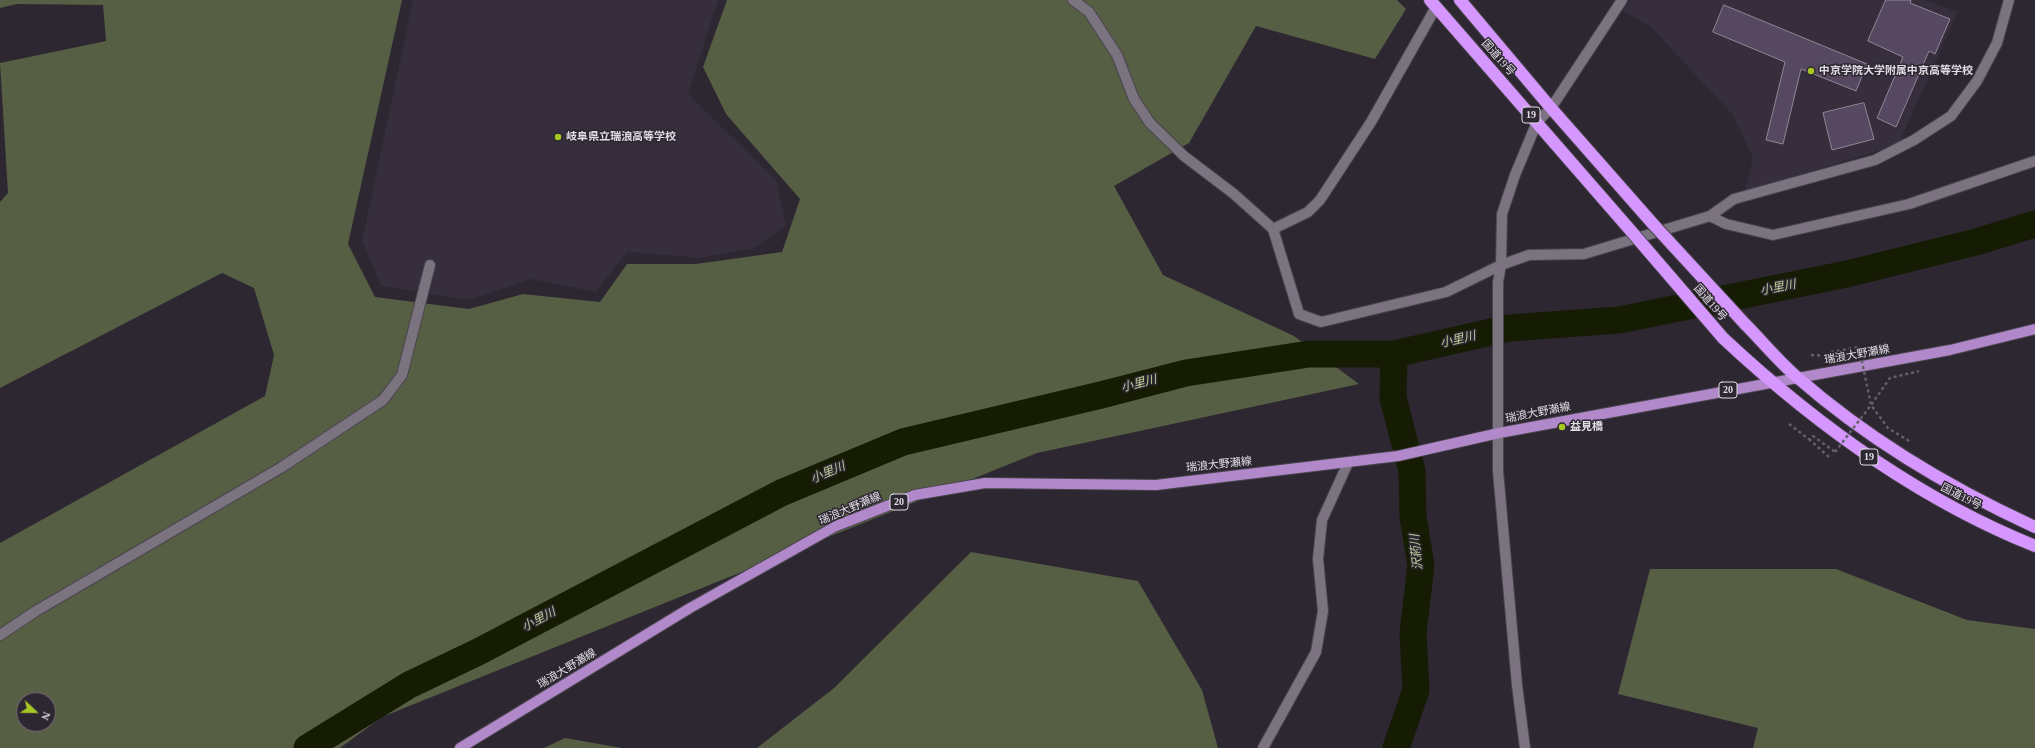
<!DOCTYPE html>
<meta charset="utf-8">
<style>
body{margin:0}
#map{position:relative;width:2035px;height:748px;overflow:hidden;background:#2d2731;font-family:"Times New Roman",serif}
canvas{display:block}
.north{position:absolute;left:16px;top:692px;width:40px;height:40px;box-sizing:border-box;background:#2d2731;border:1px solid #756f78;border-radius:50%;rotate:112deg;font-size:11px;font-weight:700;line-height:16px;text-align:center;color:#e0dce3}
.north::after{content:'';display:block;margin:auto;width:14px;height:18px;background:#a5c822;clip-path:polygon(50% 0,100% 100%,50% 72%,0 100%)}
</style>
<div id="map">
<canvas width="2035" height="748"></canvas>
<div class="north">N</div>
</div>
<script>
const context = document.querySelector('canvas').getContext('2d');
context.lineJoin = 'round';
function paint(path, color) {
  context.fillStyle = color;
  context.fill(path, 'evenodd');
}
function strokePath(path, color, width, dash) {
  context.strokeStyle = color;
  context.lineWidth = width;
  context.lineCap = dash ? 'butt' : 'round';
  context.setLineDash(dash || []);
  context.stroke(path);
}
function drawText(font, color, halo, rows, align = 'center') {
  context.font = font + ' "Times New Roman","Noto Sans JP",serif';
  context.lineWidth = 3;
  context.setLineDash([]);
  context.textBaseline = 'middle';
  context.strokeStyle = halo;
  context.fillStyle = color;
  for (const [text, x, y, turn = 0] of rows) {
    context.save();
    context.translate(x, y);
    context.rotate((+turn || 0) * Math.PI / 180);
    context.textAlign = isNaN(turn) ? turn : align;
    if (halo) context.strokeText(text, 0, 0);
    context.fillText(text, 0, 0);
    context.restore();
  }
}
const built = new Path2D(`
 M413 0H718L688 94 776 180 786 226 754 248 701 258 627 252 596 292 531 279 468 300 381 286 362 241Z
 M1630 0H1925L1958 12 1898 145 1745 191 1753 158 1733 115 1650 26 1623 11Z`);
const forest = new Path2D(`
 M0 0H402L348 244 375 297 469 309 523 294 600 302 627 264H696L782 252 800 199 726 114 703 67 727 0H1397L1406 9 1375 59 1256 26 1189 143 1114 186 1163 275 1294 336 1359 384 1037 453 382 717 340 748H0V543L265 396 274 355 254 288 222 273 0 388V202L8 193 0 63 106 41 103 5 17 4 0 8ZM24 700H48V724H24Z
 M971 552 1138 581 1202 690 1218 748H757L834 688Z
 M1650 569H1836L1967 620 2035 629V748H1753L1758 728 1618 694Z
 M565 738 622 748H544Z`);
const river = new Path2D(`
 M1394 354 1393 398 1412 471 1413 517 1421 565 1413 633 1416 690 1396 748
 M307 748 409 685 478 652 781 493 903 442 1101 395 1186 373 1309 354H1394L1509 328 1619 320 1847 274 1976 242 2035 224`);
const building = new Path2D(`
 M1886 0H1911L1910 3 1950 19 1935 54 1929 51 1896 127 1877 118 1903 57 1868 41Z
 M1724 5 1867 64 1856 91 1801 69 1783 144 1766 140 1785 62 1713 32Z
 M1864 103 1874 139 1832 150 1823 113Z`);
const path = new Path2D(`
 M1811 355 1832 356V352L1859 347
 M1832 356 1865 351
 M1789 424 1810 440
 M1909 441 1888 428 1871 405 1890 378 1919 371
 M1829 457 1810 440 1813 436 1835 452`);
const minor = new Path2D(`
 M1073 0 1089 12 1117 55 1134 99 1150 123 1184 156 1234 194 1273 229 1299 314 1321 322 1446 292 1501 265 1529 255 1584 254 1710 216 1734 199 1875 160 1914 140 1951 116 1977 81 1997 43 2009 0
 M1710 216 1726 224 1773 235 1909 204 2035 161
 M1273 229 1308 212 1320 200 1371 122 1436 7
 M0 635 36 611 282 467 383 400 402 375 430 265
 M1263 748 1316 652 1323 611 1318 559 1322 520 1348 463
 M1525 748 1517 685 1498 471V282L1501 265 1502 214 1515 175 1537 122 1551 108 1622 0`);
const major = new Path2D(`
 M460 748 690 608 836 526 915 495 985 483 1156 485 1398 456 1499 433 1950 350 2035 329`);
const highway = new Path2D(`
 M1430 0 1631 231
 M1460 0 1551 108 1653 224
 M1745 324C1763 342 1779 362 1798 378 1869 440 1950 488 2035 527
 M1723 338C1815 424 1918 499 2035 546`);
const pathBridge = new Path2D(`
 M1835 452 1871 405 1859 347`);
const highwayBridge = new Path2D(`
 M1653 224 1745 324
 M1631 231 1723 338`);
const markers = [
 [1811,71,4,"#a5c822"],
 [558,137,4,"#a5c822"],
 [1562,427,4,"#a5c822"]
];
const shields = [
 [1531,115,18],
 [1728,390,18],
 [1869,457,18],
 [899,502,18]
];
const shieldNames = [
 ["19",1531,115],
 ["20",1728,390],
 ["19",1869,457],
 ["20",899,502]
];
const streetNames = [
 ["国道19号",1498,58,48],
 ["国道19号",1710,303,49],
 ["瑞浪大野瀬線",1857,355,-10],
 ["瑞浪大野瀬線",1538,413,-11],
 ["瑞浪大野瀬線",1219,465,-6],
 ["国道19号",1961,497,27],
 ["瑞浪大野瀬線",850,509,-23],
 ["瑞浪大野瀬線",567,669,-31]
];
const poiNames = [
 ["中京学院大学附属中京高等学校",1819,71],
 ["岐阜県立瑞浪高等学校",566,137],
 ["益見橋",1570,427]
];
const waterNames = [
 ["小里川",1778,288,-11],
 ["小里川",1458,340,-13],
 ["小里川",1139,384,-14],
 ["小里川",828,473,-23],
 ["沢葯川",1417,552,-96],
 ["小里川",539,620,-28]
];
paint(built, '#362d3d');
paint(forest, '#565e44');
strokePath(river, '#161c04', 27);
paint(building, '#564860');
strokePath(building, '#8f8794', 1);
strokePath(minor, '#4a454e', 12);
strokePath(major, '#4a454e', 12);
strokePath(highway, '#4a454e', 14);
strokePath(path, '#655f68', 2.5, [3, 3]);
strokePath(minor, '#7b7480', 10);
strokePath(major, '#b189cb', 10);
strokePath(highway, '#d597fd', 12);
strokePath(highwayBridge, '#4a454e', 14, []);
strokePath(pathBridge, '#655f68', 2.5, [3, 3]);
strokePath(highwayBridge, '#d597fd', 12);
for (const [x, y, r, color] of markers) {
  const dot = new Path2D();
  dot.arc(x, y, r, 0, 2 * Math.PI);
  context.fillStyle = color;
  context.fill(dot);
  strokePath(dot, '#2d2731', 1.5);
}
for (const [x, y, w] of shields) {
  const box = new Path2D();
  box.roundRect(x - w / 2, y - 8, w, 16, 3);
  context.fillStyle = '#2d2731';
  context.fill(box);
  strokePath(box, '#e0dce3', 1);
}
drawText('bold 10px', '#e0dce3', null, shieldNames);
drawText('11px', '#e0dce3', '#2d2731', streetNames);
drawText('bold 11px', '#e0dce3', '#2d2731', poiNames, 'left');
drawText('italic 12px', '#bccc98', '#2d2731', waterNames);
</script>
